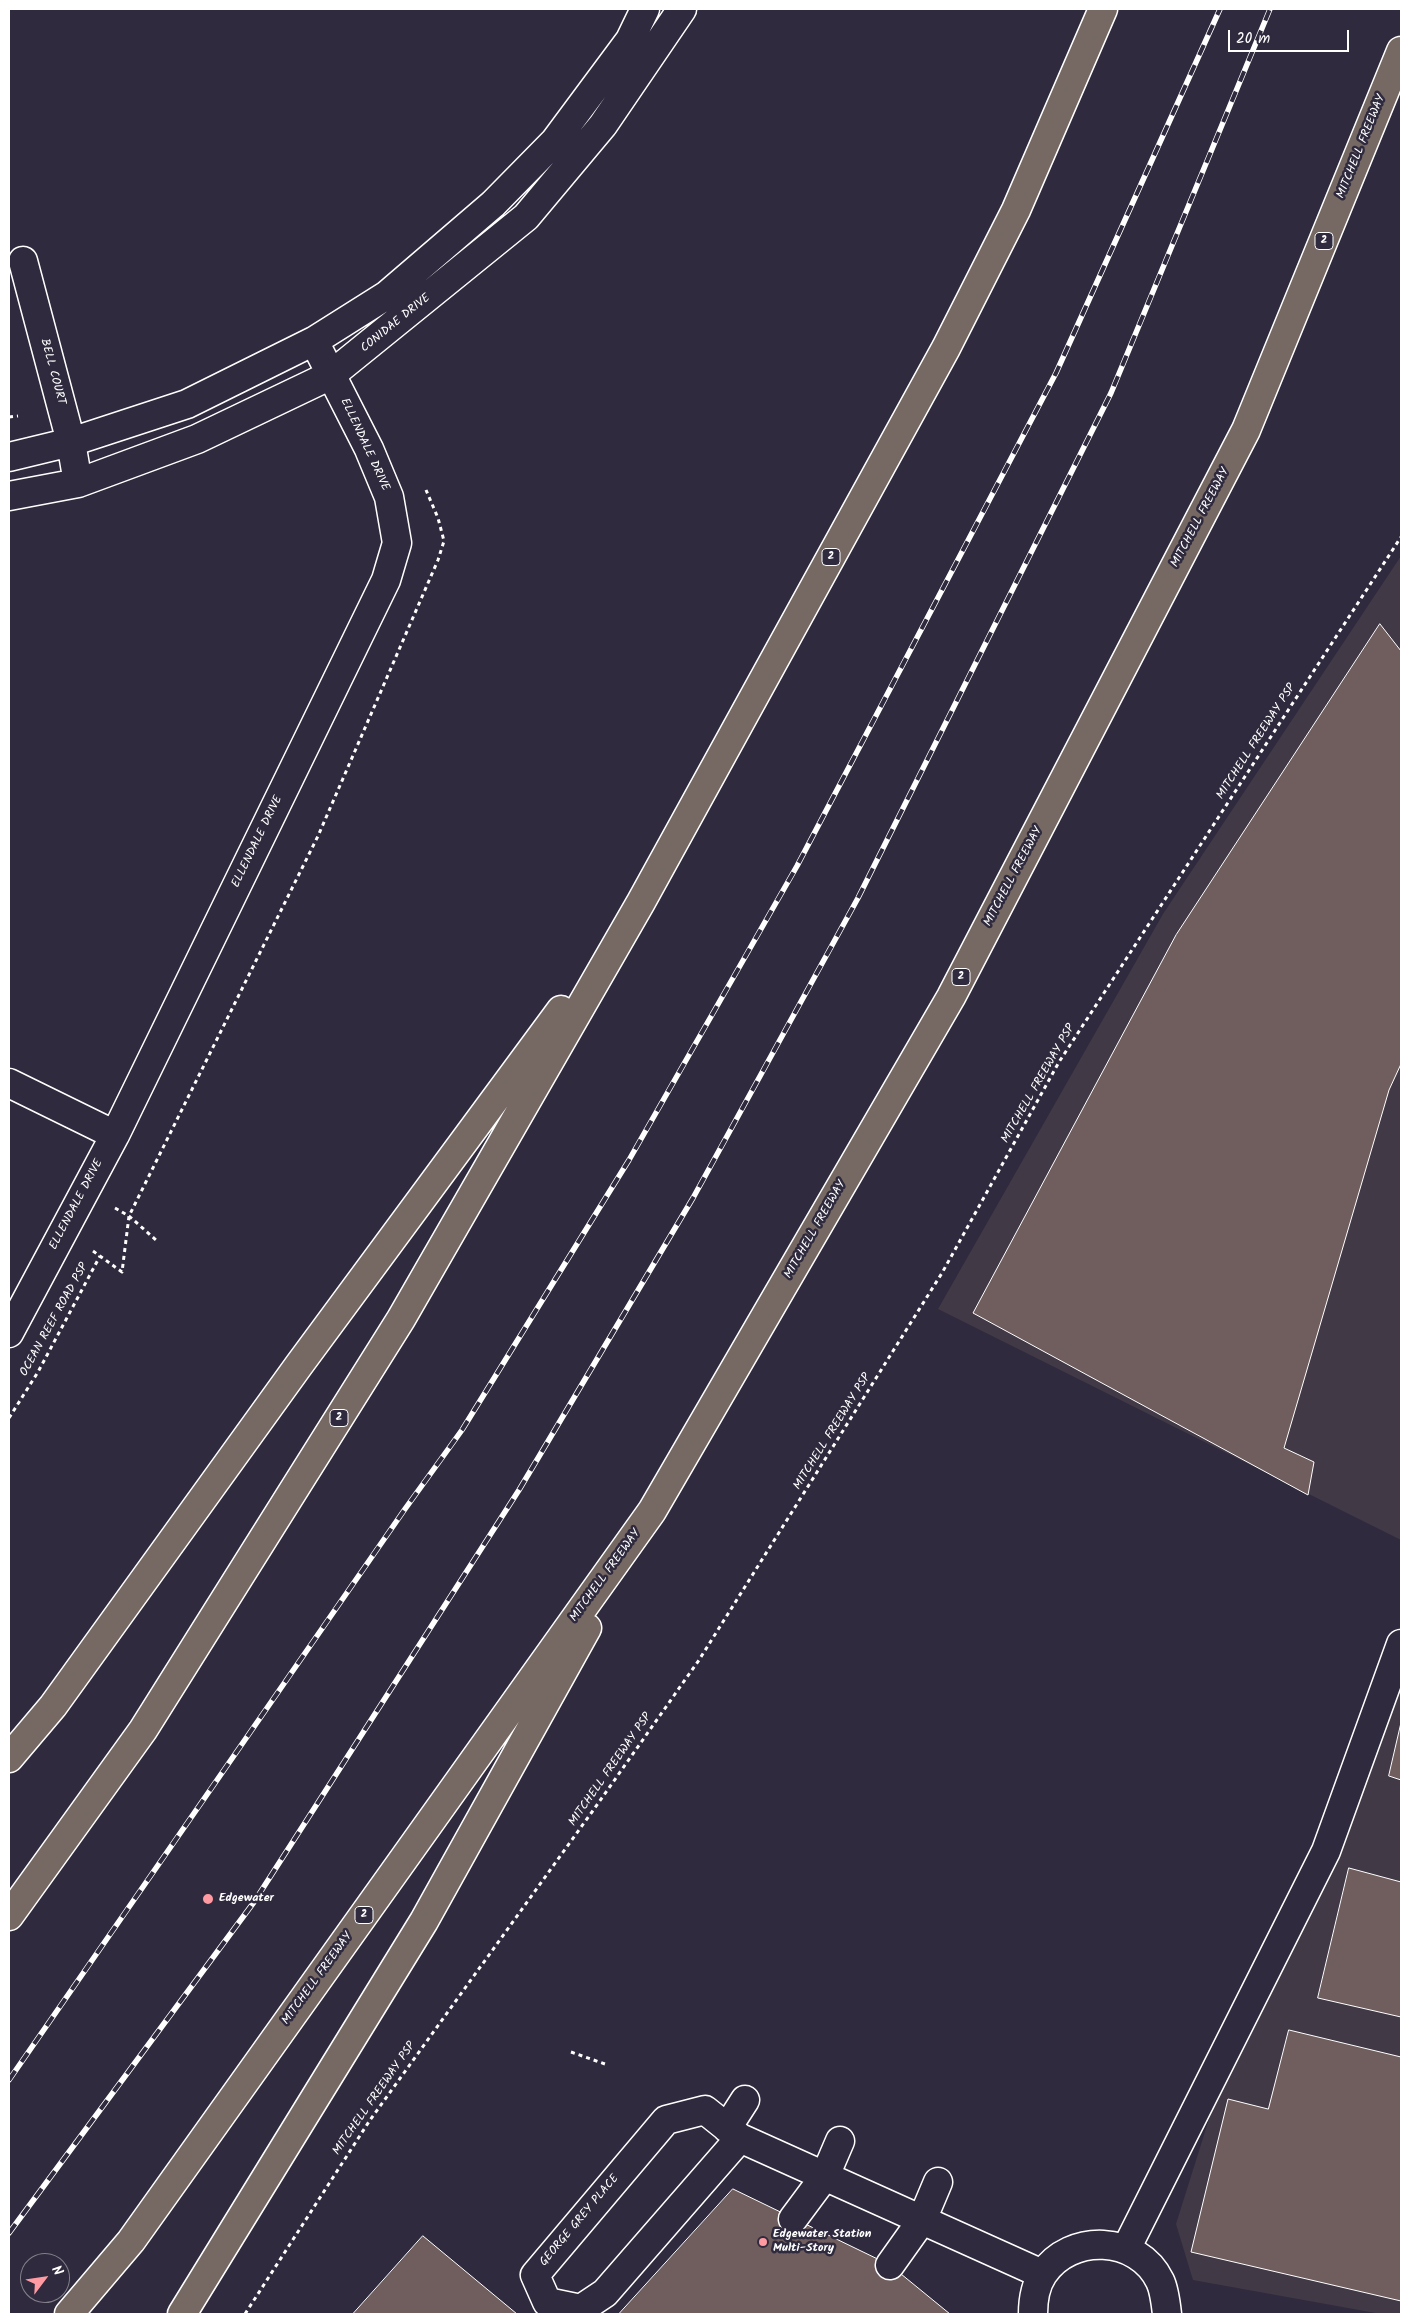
<!DOCTYPE html>
<style>
body{margin:0}
#map{position:relative;width:1410px;height:2323px;overflow:hidden;background:#2f2a3d;font-family:Kalam,sans-serif}
canvas{display:block}
.frame{position:absolute;inset:0;border:10px solid #fff;pointer-events:none}
.north{position:absolute;left:20px;top:2253px;width:50px;height:50px;box-sizing:border-box;background:#2f2a3d;border:1px solid #827f8b;border-radius:50%;rotate:59deg;font-size:14px;font-weight:700;line-height:20px;text-align:center;color:#fff}
.north::after{content:'';display:block;margin:auto;width:18px;height:22px;background:#ff9aa2;clip-path:polygon(50% 0,100% 100%,50% 72%,0 100%)}
.scale{position:absolute;left:1228px;top:30px;width:121px;height:22px;box-sizing:border-box;border:2px solid #fff;border-top:0;padding-left:6px;font-size:15px;line-height:18px;white-space:nowrap;color:#fff;-webkit-text-stroke:4px #2f2a3d;paint-order:stroke}
</style>
<div id="map">
<canvas width="1410" height="2323"></canvas>
<div class="frame"></div>
<div class="north">N</div>
<div class="scale">20 m</div>
</div>
<script>
const context = document.querySelector('canvas').getContext('2d');
context.lineJoin = 'round';
function paint(path, color) {
  context.fillStyle = color;
  context.fill(path, 'evenodd');
}
function strokePath(path, color, width, dash) {
  context.strokeStyle = color;
  context.lineWidth = width;
  context.lineCap = dash ? 'butt' : 'round';
  context.setLineDash(dash || []);
  context.stroke(path);
}
function drawText(font, color, halo, rows, align = 'center') {
  context.font = font + ' Kalam,sans-serif';
  context.lineWidth = 5;
  context.setLineDash([]);
  context.textBaseline = 'middle';
  context.strokeStyle = halo;
  context.fillStyle = color;
  for (const [text, x, y, turn = 0] of rows) {
    context.save();
    context.translate(x, y);
    context.rotate((+turn || 0) * Math.PI / 180);
    context.textAlign = isNaN(turn) ? turn : align;
    if (halo) context.strokeText(text, 0, 0);
    context.fillText(text, 0, 0);
    context.restore();
  }
}
const built = new Path2D(`
 M1401 556V1540L938 1309 1163 914Z
 M1401 1644V2314H1381L1193 2280 1176 2224 1221 2081Z`);
const building = new Path2D(`
 M1380 624 1401 651V1064L1389 1090 1284 1448 1314 1462 1308 1495 973 1313 1176 935Z
 M1401 1723V1780L1389 1776Z
 M1349 1868 1401 1882V2017L1318 1998Z
 M1289 2030 1401 2057V2301L1191 2252 1228 2099 1268 2109Z
 M733 2189 890 2265 950 2314H619Z
 M423 2236 517 2314H353Z`);
const path = new Path2D(`
 M9 417 18 416
 M115 1208 129 1216 156 1240
 M93 1251 122 1272 129 1216 318 836 438 560 444 541 438 518 426 490
 M9 1418 38 1372 100 1256
 M571 2052 605 2064
 M245 2314 370 2120 592 1812 699 1660 942 1273 1059 1062 1401 537`);
const minor = new Path2D(`
 M23 261 71 442 78 483
 M9 457 71 442 187 404 314 341 387 295 493 204 555 141 630 40 645 9
 M9 496 78 483 197 439 331 375 526 217 603 125 682 9
 M9 1083 115 1135
 M9 1333 115 1135 386 580 397 543 389 497 369 449 314 341
 M727 2128 745 2100
 M740 2138 605 2293 581 2309 547 2302 535 2275 666 2120 705 2110 740 2138 1042 2274
 M793 2219 825 2176 840 2141
 M1126 2249 1326 1851 1401 1644
 M890 2265 922 2220 938 2182
 M1033 2314C1033 2300 1035 2286 1043 2274 1070 2233 1138 2235 1160 2281 1164 2289 1166 2305 1167 2314`);
const highway = new Path2D(`
 M9 1758 53 1706 299 1365 561 1010
 M9 1916 143 1730 401 1319 641 902 946 348 1016 210 1103 9
 M69 2314 131 2241 652 1511 951 997 1246 430 1401 51
 M182 2314 424 1921 587 1628`);
const rail = new Path2D(`
 M9 2080 405 1509 462 1430 629 1160 797 866 1056 373 1220 9
 M9 2233 254 1902 519 1490 693 1198 858 898 1111 393 1270 9`);
const markers = [
 [208,1899,6,"#ff9aa2"],
 [763,2242,5,"#ff9aa2"]
];
const shields = [
 [1324,241,18],
 [831,557,18],
 [961,977,18],
 [339,1418,18],
 [364,1915,18]
];
const shieldNames = [
 ["2",1324,241],
 ["2",831,557],
 ["2",961,977],
 ["2",339,1418],
 ["2",364,1915]
];
const streetNames = [
 ["MITCHELL FREEWAY",1362,147,-68],
 ["CONIDAE DRIVE",396,324,-39],
 ["BELL COURT",52,372,75],
 ["ELLENDALE DRIVE",364,445,65],
 ["MITCHELL FREEWAY",1201,518,-62],
 ["MITCHELL FREEWAY PSP",1257,742,-57],
 ["ELLENDALE DRIVE",258,842,-64],
 ["MITCHELL FREEWAY",1014,877,-62],
 ["MITCHELL FREEWAY PSP",1039,1084,-60],
 ["ELLENDALE DRIVE",77,1205,-62],
 ["MITCHELL FREEWAY",816,1230,-60],
 ["OCEAN REEF ROAD PSP",55,1320,-61],
 ["MITCHELL FREEWAY PSP",833,1432,-58],
 ["MITCHELL FREEWAY",606,1576,-54],
 ["MITCHELL FREEWAY PSP",611,1770,-55],
 ["MITCHELL FREEWAY",318,1979,-54],
 ["MITCHELL FREEWAY PSP",375,2099,-55],
 ["GEORGE GREY PLACE",580,2221,-50]
];
const poiNames = [
 ["Edgewater",219,1899],
 ["Edgewater Station",773,2235],
 ["Multi-Story",773,2249]
];
paint(built, '#423947');
paint(building, '#705d5d');
strokePath(building, '#fff', 1);
strokePath(minor, '#fff', 31);
strokePath(highway, '#fff', 31);
strokePath(path, '#fff', 3, [4, 4]);
strokePath(minor, '#2f2a3d', 28);
strokePath(highway, '#766964', 28);
strokePath(rail, '#fff', 5.5);
strokePath(rail, '#2f2a3d', 4, [11]);
for (const [x, y, r, color] of markers) {
  const dot = new Path2D();
  dot.arc(x, y, r, 0, 2 * Math.PI);
  context.fillStyle = color;
  context.fill(dot);
  strokePath(dot, '#2f2a3d', 2);
}
for (const [x, y, w] of shields) {
  const box = new Path2D();
  box.roundRect(x - w / 2, y - 8.5, w, 17, 4);
  context.fillStyle = '#2f2a3d';
  context.fill(box);
  strokePath(box, '#fff', 1);
}
drawText('bold 11px', '#fff', null, shieldNames);
drawText('12px', '#fff', '#2f2a3d', streetNames);
drawText('bold 12px', '#fff', '#2f2a3d', poiNames, 'left');
</script>
